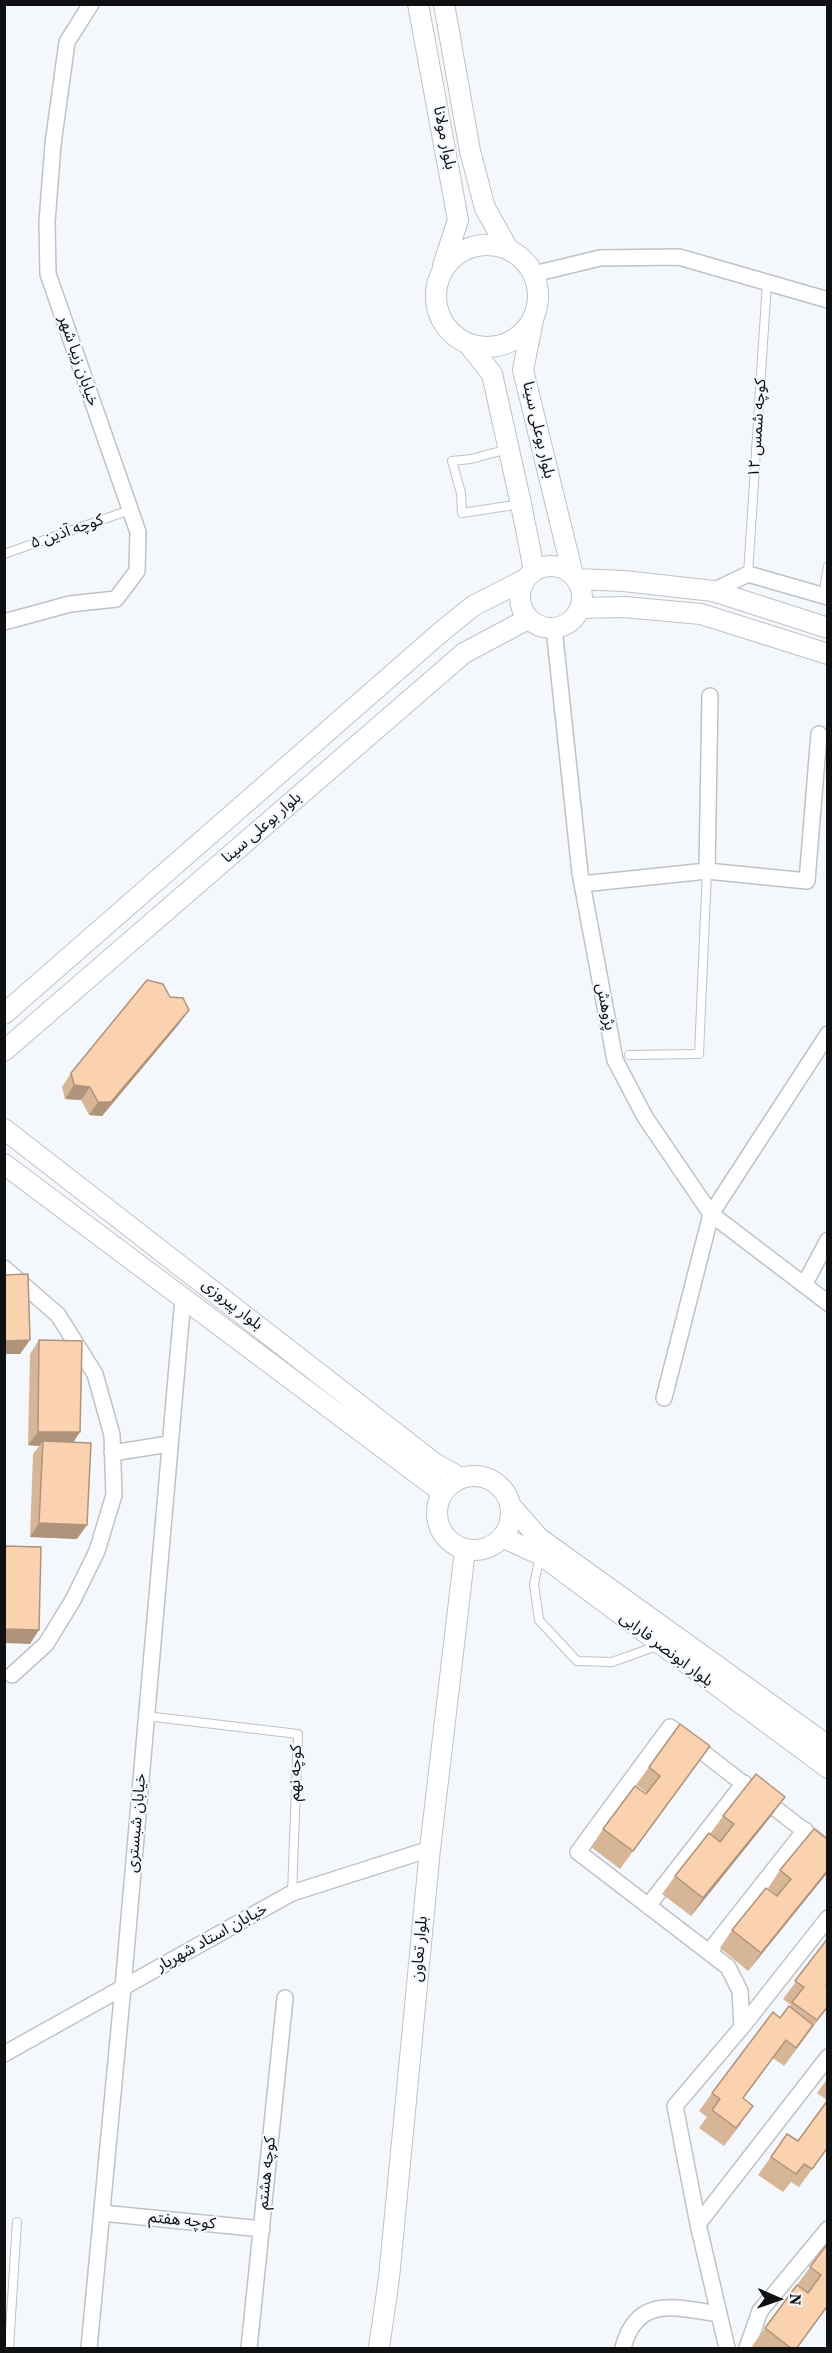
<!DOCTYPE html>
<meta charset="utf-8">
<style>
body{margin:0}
#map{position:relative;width:832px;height:2353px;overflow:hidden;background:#f4f7fb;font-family:"Source Serif 4",serif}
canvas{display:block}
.frame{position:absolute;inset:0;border:6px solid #0f1011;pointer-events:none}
.north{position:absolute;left:748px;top:2269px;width:60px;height:60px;-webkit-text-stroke:4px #f4f7fb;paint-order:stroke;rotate:92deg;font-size:16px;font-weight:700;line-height:24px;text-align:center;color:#0f1011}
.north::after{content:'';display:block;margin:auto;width:21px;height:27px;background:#0f1011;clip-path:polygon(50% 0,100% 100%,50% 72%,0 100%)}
</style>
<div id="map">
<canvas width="832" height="2353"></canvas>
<div class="frame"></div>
<div class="north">N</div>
</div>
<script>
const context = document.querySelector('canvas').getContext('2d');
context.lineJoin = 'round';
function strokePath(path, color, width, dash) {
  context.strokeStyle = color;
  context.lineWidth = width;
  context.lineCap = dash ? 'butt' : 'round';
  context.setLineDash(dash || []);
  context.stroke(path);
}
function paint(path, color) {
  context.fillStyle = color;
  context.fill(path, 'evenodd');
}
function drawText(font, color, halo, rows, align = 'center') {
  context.font = font + ' "Source Serif 4","Noto Sans Arabic",serif';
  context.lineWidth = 4.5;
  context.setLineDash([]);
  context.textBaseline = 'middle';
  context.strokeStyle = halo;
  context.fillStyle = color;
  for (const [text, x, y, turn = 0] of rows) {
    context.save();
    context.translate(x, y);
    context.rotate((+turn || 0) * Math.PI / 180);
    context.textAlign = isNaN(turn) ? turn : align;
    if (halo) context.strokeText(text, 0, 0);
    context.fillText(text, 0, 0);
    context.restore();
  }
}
const service = new Path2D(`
 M508 449 471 459 452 461 461 493 462 513 521 504
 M4 554 130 510
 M748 574 767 282
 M823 596 828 566
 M629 1055 699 1054 707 871
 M540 1556 534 1584 539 1620 577 1661 612 1662 660 1645
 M146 1716 298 1734 292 1893
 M9 2348 17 2222`);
const minor = new Path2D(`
 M534 274 600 258 679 257 828 300
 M713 591 748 574 828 597
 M4 622 70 604 116 599 137 571 138 532 48 274 47 222 53 144 67 42 91 4
 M554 628 580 873 615 1060 645 1117 711 1214 828 1303
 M707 871 807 881 819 734
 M582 884 707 871 710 696
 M4 1268 58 1315 95 1374 112 1435 114 1495 97 1551 73 1600 46 1644 12 1675
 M804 1285 828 1240
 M664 1398 711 1214 828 1034
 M112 1453 169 1444
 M648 1906 744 1783
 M709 1952 805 1830
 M742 2027 740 1991 728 1967 578 1852 670 1727 828 1849
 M4 2054 292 1893 430 1849
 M102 2213 262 2229
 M698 2224 828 2057
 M89 2348 123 1987 183 1298
 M249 2348 285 1998
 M623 2348C637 2294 676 2308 719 2314
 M727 2348 698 2224 675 2106 742 2027 828 1918
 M747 2348 760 2311 828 2229`);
const tertiary = new Path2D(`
 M418 4 458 220 443 266
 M444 4 470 151 485 208 508 249
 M436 296a51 51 0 1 1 102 0a51 51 0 1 1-102 0Z
 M533 320 523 370 573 575
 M469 345 492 374 521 504 534 570
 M520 597a31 31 0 1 1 62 0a31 31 0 1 1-62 0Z
 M576 579 624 581 713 591 828 628
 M580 608 624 607 701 614 828 654
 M4 1014 441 632 473 606 524 580
 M4 1051 464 653 528 619
 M4 1129 434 1463 461 1478
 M4 1164 442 1492
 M437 1513a37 37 0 1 1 74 0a37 37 0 1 1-74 0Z
 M510 1505 539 1538 828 1746
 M502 1537 541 1555 828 1768
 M379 2348 389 2278 430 1849 465 1550`);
const wall = new Path2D(`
 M179 1024 102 1116 89 1115 81 1100 65 1099 62 1087 71 1073Z
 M39 1340 74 1442 77 1539 30 1537 33 1454 39 1446 28 1445 30 1354Z
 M697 1764 620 1869 591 1847 603 1829 647 1793 636 1785 649 1767Z
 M772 1815 691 1916 662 1894 675 1876 720 1842 710 1834 723 1816Z
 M828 1840V1872L748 1971 720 1948 732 1930 777 1896 768 1888 780 1870Z
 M828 1938V2007L784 2066 773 2058 743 2098 741 2124 724 2146 699 2128 707 2117 699 2111 712 2093 780 2018 791 2005 783 1999Z
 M828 2078V2148L799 2187 791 2182 783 2192 758 2175 787 2134 798 2141 827 2100 817 2093Z
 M828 2243V2306L796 2349H755L752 2346Z`);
const shadedWall = new Path2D(`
 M189 1010 179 1024 102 1116 89 1115 98 1102Z
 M74 1085 90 1087 81 1100 65 1099Z
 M30 1340 20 1354H4V1341Z
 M38 1432H80L71 1446 43 1441 39 1446 28 1445Z
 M39 1523 87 1525 77 1539 30 1537Z
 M4 1629 39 1630 30 1644 4 1643Z
 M785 1797 772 1815 691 1916 703 1898Z
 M828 1870V1872L748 1971 761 1953Z`);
const building = new Path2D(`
 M147 980 163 984 170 997 183 998 189 1010 111 1102H98L90 1087 74 1085 71 1073Z
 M28 1274 30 1340 4 1341V1275Z
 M39 1340 82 1341 80 1432H38Z
 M43 1441 91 1443 87 1525 39 1523Z
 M4 1546 41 1547 39 1630 4 1629Z
 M680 1724 710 1746 633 1851 603 1829 635 1786 646 1794 660 1776 649 1767Z
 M756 1774 785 1797 703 1898 675 1876 709 1833 720 1842 734 1824 723 1816Z
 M814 1829 828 1840V1870L761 1953 732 1930 766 1888 777 1896 791 1879 780 1870Z
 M828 1938V1984L826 1986 828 1987V2006L817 2020 792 2002 804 1987 795 1981Z
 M789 2006 813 2025 796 2048 786 2040 743 2098 753 2106 736 2128 712 2110 720 2099 712 2093 773 2012 780 2018Z
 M828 2100V2147L812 2169 804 2164 796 2174 771 2157 787 2134 798 2141Z
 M828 2243V2305L796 2349H792L765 2328 797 2285 808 2293 821 2275 810 2267Z`);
const streetNames = [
 ["بلوار مولانا",444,138,79],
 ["خیابان زیبا شهر",78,361,71],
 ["کوچه شمس ۱۲",758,428,-86],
 ["بلوار بوعلی سینا",538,430,77],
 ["کوچه آذین ۵",67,532,-19],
 ["بلوار بوعلی سینا",262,828,-41],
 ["پژوهش",605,1007,79],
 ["بلوار پیروزی",232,1305,38],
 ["بلوار ابونصر فارابی",666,1650,37],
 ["کوچه نهم",296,1773,-88],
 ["خیابان شبستری",137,1823,-85],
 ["خیابان استاد شهریار",212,1938,-29],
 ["بلوار تعاون",420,1949,-85],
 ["کوچه هشتم",267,2173,-84],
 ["کوچه هفتم",182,2221,6]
];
strokePath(service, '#bfc2c6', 10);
strokePath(minor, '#bfc2c6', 18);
strokePath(tertiary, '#bfc2c6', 22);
strokePath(service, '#fff', 8);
strokePath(minor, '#fff', 15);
strokePath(tertiary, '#fff', 20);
paint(wall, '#d7b597');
paint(shadedWall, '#af937b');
paint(building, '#fad2b0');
strokePath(building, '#af937b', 1.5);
drawText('16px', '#0f1011', '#f4f7fb', streetNames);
</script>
